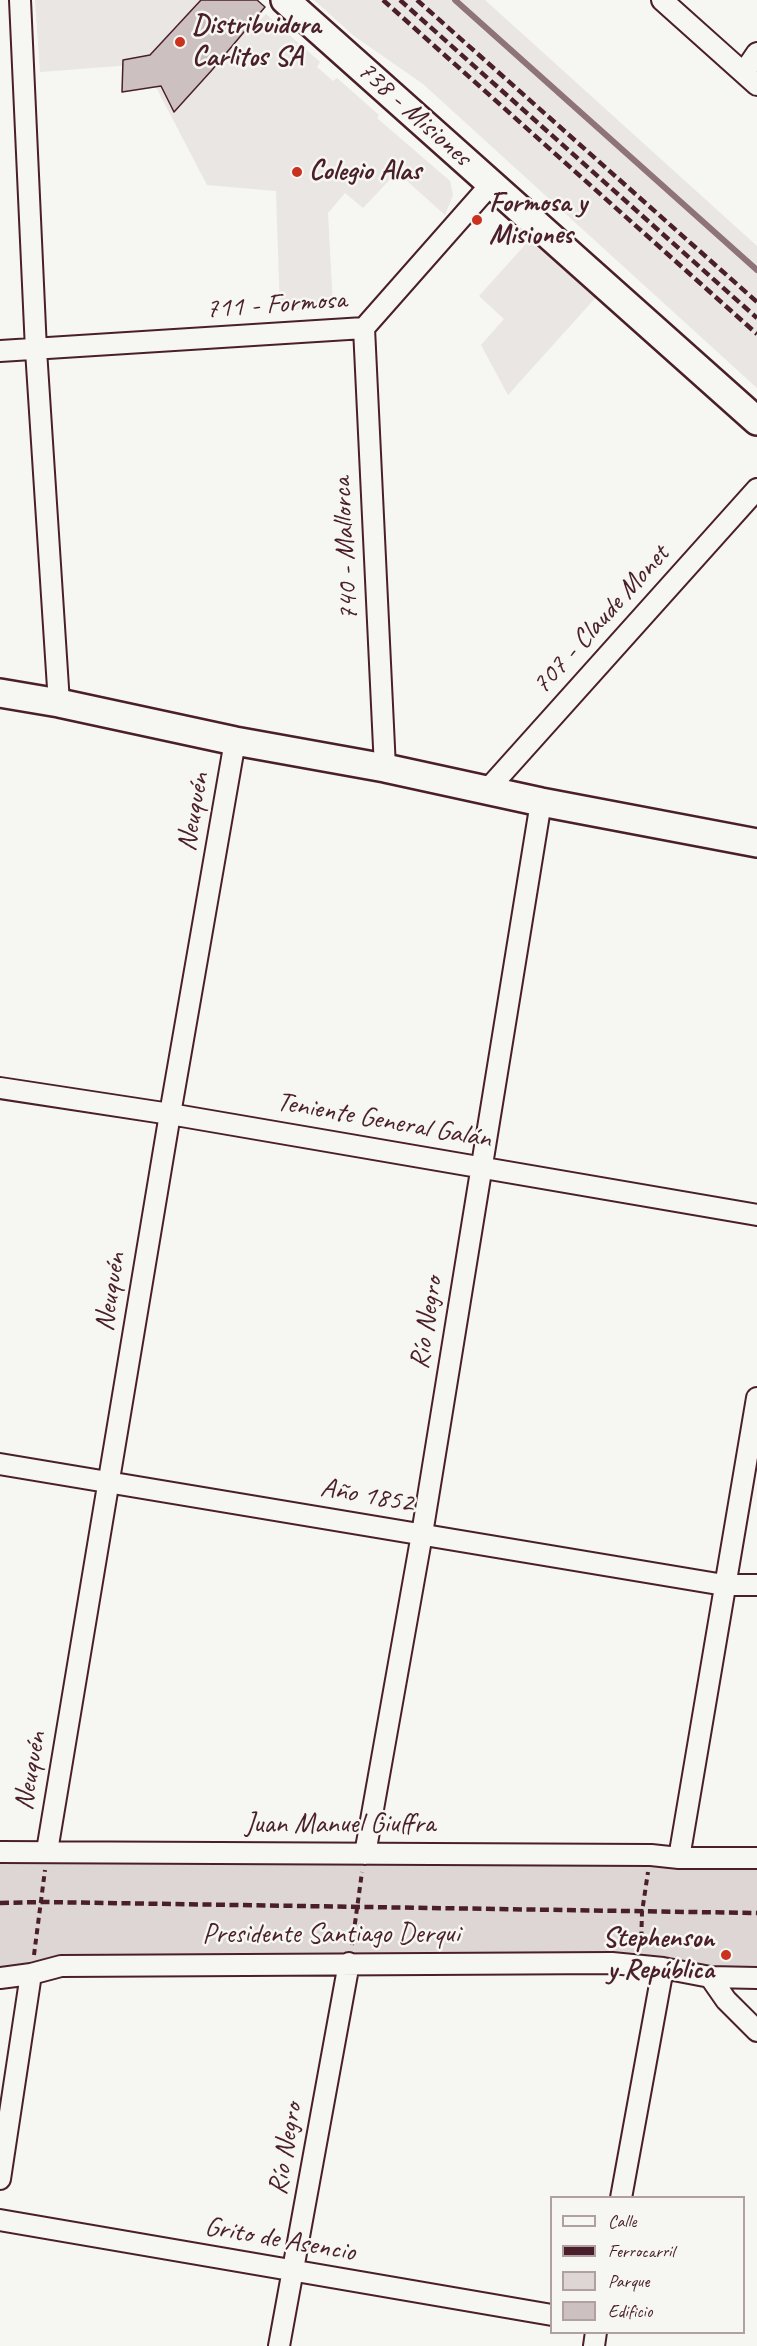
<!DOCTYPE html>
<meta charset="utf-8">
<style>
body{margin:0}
#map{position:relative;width:757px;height:2346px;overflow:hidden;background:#f6f6f2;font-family:Caveat,sans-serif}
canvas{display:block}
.legend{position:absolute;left:550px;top:2196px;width:195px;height:138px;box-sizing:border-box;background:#f6f6f2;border:2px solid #b1a0a2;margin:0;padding:8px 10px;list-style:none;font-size:18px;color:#4a1f2b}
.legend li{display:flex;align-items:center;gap:12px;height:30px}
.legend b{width:30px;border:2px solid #b1a0a2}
</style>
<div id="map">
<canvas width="757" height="2346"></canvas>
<ul class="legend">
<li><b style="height:8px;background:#f6f6f2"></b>Calle</li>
<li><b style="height:8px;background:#4a1f2b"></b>Ferrocarril</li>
<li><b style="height:16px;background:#ddd6d5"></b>Parque</li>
<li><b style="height:16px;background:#ccc1c0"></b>Edificio</li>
</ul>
</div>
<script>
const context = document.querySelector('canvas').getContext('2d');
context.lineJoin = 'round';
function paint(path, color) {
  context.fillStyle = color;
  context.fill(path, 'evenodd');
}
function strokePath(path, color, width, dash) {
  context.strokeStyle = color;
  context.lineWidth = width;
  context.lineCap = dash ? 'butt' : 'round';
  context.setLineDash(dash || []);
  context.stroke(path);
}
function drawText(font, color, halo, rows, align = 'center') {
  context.font = font + ' Caveat,sans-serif';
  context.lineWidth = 5;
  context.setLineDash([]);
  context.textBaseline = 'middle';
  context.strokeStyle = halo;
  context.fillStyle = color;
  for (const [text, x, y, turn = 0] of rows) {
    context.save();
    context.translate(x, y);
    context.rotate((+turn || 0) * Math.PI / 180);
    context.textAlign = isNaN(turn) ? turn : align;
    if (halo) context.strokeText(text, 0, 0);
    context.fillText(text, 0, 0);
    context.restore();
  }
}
const built = new Path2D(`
 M35 0H239L261 19 266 14 320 62 317 67 333 81 337 78 379 115 377 118 450 181 453 195 445 215 397 172 363 208 345 193 328 213 333 307 280 311 276 191 207 185 144 64 40 72Z
 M314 0H485L757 246V388L423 84 354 36Z
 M532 237 597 296 508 395 481 345 504 319 479 296Z`);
const green = new Path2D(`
 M0 1852 757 1858V1978L663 1968 349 1963 0 1978Z`);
const stream = new Path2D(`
 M455 0 757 270`);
const building = new Path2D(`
 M201 0H257L265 7 212 70 174 112 161 86 122 92 123 60 150 55Z`);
const path = new Path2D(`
 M352 1945 362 1872
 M641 1948 642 1912 648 1872
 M34 1955 45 1870`);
const street = new Path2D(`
 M20 0 36 350 59 703
 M662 0 757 85
 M744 72 757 53
 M364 328 385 768
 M0 351 364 328 491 184
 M488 789 757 489
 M0 1088 170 1114 757 1215
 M0 1464 724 1585H757
 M47 1851 170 1114 235 741
 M0 1852 651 1855 679 1858H757
 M365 1854 422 1534 541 802
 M679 1858 757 1398
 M710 1977 726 2000 757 2031
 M0 1978 31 1974 61 1966 612 1963 663 1968 710 1977 757 1978
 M0 2179 31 1974
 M621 2198 663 1968
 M0 2220 552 2315
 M279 2346 349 1963
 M594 2346 596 2332`);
const secondary = new Path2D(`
 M285 0 757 421
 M0 693 59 703 235 741 385 768 541 802 757 843`);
const rail = new Path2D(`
 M383 0 757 334
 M400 0 757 318
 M417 0 757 302
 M0 1903 42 1902 757 1913`);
const markers = [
 [180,42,6,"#c8321e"],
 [297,172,6,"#c8321e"],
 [477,220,6,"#c8321e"],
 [726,1955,6,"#c8321e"]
];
const poiNames = [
 ["Distribuidora",192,26],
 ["Carlitos SA",192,58],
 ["Colegio Alas",309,172],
 ["Formosa y",489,204],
 ["Misiones",489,236],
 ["Stephenson",714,1939,"right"],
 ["y República",714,1971,"right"]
];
const streetNames = [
 ["738 - Misiones",414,114,42],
 ["711 - Formosa",276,305,-4],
 ["740 - Mallorca",346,549,-93],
 ["707 - Claude Monet",601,620,-48],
 ["Neuquén",194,812,-80],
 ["Teniente General Galán",384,1121,10],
 ["Neuquén",111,1292,-81],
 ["Río Negro",427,1323,-81],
 ["Año 1852",367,1496,10],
 ["Neuquén",31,1771,-80],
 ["Juan Manuel Giuffra",340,1825],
 ["Presidente Santiago Derqui",331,1935],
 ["Río Negro",286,2149,-80],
 ["Grito de Asencio",280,2240,10]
];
paint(built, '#e9e6e3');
paint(green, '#ddd6d5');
strokePath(stream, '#8e747a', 6);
paint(building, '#ccc1c0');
strokePath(building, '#4a1f2b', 1.5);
strokePath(street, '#4a1f2b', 24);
strokePath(secondary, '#4a1f2b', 32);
strokePath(path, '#4a1f2b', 4, [6, 4.5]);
strokePath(street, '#f6f6f2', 20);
strokePath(secondary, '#f6f6f2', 27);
strokePath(rail, '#4a1f2b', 4.5, [9, 4.5]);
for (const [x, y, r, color] of markers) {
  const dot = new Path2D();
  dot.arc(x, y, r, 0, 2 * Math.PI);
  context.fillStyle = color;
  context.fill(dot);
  strokePath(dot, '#f6f6f2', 2);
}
drawText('bold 28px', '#4a1f2b', '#f6f6f2', poiNames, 'left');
drawText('28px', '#4a1f2b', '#f6f6f2', streetNames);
</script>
